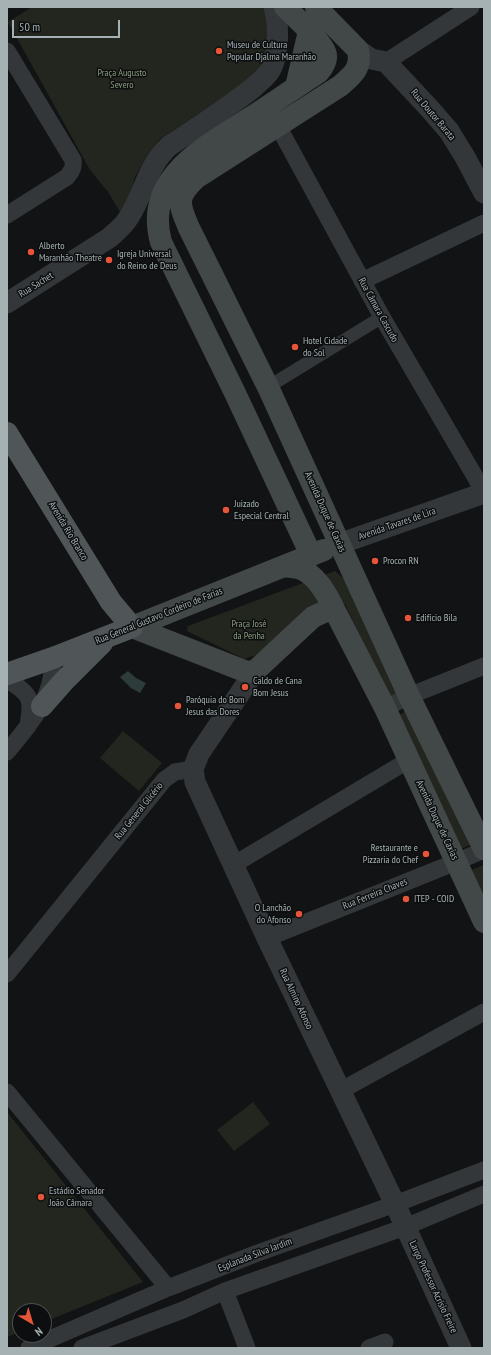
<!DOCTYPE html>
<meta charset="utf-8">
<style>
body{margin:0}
#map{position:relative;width:491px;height:1355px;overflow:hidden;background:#121314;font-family:"PT Sans Narrow",sans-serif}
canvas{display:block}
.frame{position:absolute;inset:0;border:8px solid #a5b1b3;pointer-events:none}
.north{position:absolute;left:12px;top:1303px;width:40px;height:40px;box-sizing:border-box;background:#0d0e0f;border:1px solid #4a4f51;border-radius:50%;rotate:142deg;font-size:11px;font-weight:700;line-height:16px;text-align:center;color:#a5b1b3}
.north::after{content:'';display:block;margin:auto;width:14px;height:18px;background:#e65439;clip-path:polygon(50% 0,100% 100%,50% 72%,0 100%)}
.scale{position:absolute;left:12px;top:20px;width:108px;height:18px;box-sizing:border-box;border:2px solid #a5b1b3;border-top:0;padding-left:5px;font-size:12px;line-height:14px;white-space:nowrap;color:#a5b1b3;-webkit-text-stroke:3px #0d0e0f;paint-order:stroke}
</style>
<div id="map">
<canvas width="491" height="1355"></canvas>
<div class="frame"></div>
<div class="north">N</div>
<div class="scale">50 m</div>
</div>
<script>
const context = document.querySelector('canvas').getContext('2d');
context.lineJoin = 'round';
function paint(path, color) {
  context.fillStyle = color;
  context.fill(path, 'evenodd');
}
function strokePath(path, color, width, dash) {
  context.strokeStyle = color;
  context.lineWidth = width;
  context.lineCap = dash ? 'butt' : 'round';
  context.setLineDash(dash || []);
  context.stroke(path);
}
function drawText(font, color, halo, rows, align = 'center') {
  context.font = font + ' "PT Sans Narrow",sans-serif';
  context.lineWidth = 3;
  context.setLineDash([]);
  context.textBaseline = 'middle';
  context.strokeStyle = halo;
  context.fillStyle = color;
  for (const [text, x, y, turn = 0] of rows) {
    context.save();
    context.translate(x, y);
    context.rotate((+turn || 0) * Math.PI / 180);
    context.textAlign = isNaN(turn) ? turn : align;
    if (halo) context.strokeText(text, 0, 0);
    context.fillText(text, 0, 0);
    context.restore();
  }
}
const green = new Path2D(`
 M32 7H265L267 13 268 61 243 84 160 139 148 154 135 177 128 200 120 212 108 192 90 170 8 22Z
 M335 571 345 580 403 693 389 697 385 693 345 604 326 603 266 652 244 659 187 631 188 626Z
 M410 710 474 843 459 850 396 716Z
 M123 731 162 763 139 791 100 758Z
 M484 865V902L469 871Z
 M253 1102 270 1124 234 1151 217 1130Z
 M7 1112 143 1282 44 1322V1311H20V1332L7 1337Z`);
const water = new Path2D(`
 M128 671 136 678 146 683 140 693 131 688 120 677Z`);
const pedestrian = new Path2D(`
 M268 387 382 317`);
const minor = new Path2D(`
 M7 51 73 160C74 167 72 171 67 177L7 215
 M386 62 471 7
 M278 126 382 317 484 492
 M362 281 484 223
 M7 681C14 683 27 692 29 700 31 706 29 720 28 726
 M385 708 409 696 484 666
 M7 752C31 723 54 698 53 658
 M233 865 409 760
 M267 938 456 862 484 850
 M7 974 164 780 175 772 193 769
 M340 1091 484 1012
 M7 1092 168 1288
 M225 1291 247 1348
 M29 1348 168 1288 255 1254 395 1204 484 1170
 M82 1348 183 1310 225 1291 405 1227 484 1194
 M369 1348 385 1342`);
const tertiary = new Path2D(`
 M358 50 371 59 386 62 429 108 449 131 465 157 484 193
 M7 303 109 238C116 232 124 226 129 217 144 194 147 166 169 146 197 127 227 109 254 87 260 81 269 75 272 67 279 51 279 23 274 7
 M339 544 484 493
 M255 671 199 754 193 769 195 782 267 938 395 1204 461 1348`);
const secondary = new Path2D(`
 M285 7C294 16 325 44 326 55 327 61 323 67 319 72 296 87 273 103 250 118 205 147 143 177 161 242L235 393 311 555
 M316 7 358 50C362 68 353 75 340 86L196 178C175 198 179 204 189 228L268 387 409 696 484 849
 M296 87 309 31
 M285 566C289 567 294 567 298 568 316 573 328 596 335 611
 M132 627 247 672 255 671 313 617 326 611H335L385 708 484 922
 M132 627 324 550`);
const primary = new Path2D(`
 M7 433 111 602 132 627 53 658 7 674
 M42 706 64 681 102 643`);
const markers = [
 [219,51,4,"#e65439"],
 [31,252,4,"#e65439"],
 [109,260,4,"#e65439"],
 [295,347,4,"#e65439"],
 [226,510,4,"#e65439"],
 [375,561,4,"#e65439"],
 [408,618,4,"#e65439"],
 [245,687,4,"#e65439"],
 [178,706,4,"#e65439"],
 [426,854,4,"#e65439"],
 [406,899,4,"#e65439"],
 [299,914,4,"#e65439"],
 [41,1197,4,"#e65439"]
];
const poiNames = [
 ["Museu de Cultura",227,45],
 ["Popular Djalma Maranhão",227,57],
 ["Alberto",39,246],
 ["Maranhão Theatre",39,258],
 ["Igreja Universal",117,254],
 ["do Reino de Deus",117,266],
 ["Hotel Cidade",303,341],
 ["do Sol",303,353],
 ["Juizado",234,504],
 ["Especial Central",234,516],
 ["Procon RN",383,561],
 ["Edifício Bila",416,618],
 ["Caldo de Cana",253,681],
 ["Bom Jesus",253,693],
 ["Paróquia do Bom",186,700],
 ["Jesus das Dores",186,712],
 ["Restaurante e",418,848,"right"],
 ["Pizzaria do Chef",418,860,"right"],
 ["ITEP - COID",414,899],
 ["O Lanchão",291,908,"right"],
 ["do Afonso",291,920,"right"],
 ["Estádio Senador",49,1191],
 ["João Câmara",49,1203]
];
const parkNames = [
 ["Praça Augusto",122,73],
 ["Severo",122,85],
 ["Praça José",249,624],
 ["da Penha",249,636]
];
const streetNames = [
 ["Rua Doutor Barata",433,115,50],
 ["Rua Sachet",36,285,-32],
 ["Rua Câmara Cascudo",378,310,61],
 ["Avenida Duque de Caxias",325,512,66],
 ["Avenida Tavares de Lira",397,524,-19],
 ["Avenida Rio Branco",68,531,59],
 ["Rua General Gustavo Cordeiro de Farias",159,616,-22],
 ["Rua General Glicério",139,811,-51],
 ["Avenida Duque de Caxias",437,820,65],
 ["Rua Ferreira Chaves",375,894,-22],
 ["Rua Almino Afonso",296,999,65],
 ["Esplanada Silva Jardim",255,1255,-21],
 ["Largo Professor Acrísio Freire",433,1287,65]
];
paint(green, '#22261f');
paint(water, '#2d3c3b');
strokePath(pedestrian, '#343739', 13);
strokePath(minor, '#343739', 17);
strokePath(tertiary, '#343739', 21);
strokePath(secondary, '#424748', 22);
strokePath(primary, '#505557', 22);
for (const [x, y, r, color] of markers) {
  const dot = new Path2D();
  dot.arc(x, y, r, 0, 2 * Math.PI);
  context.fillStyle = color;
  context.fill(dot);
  strokePath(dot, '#0d0e0f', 1.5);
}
drawText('10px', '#a5b1b3', '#0d0e0f', poiNames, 'left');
drawText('10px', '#8b9d7d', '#0d0e0f', parkNames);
drawText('10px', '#a5b1b3', '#0d0e0f', streetNames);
</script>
